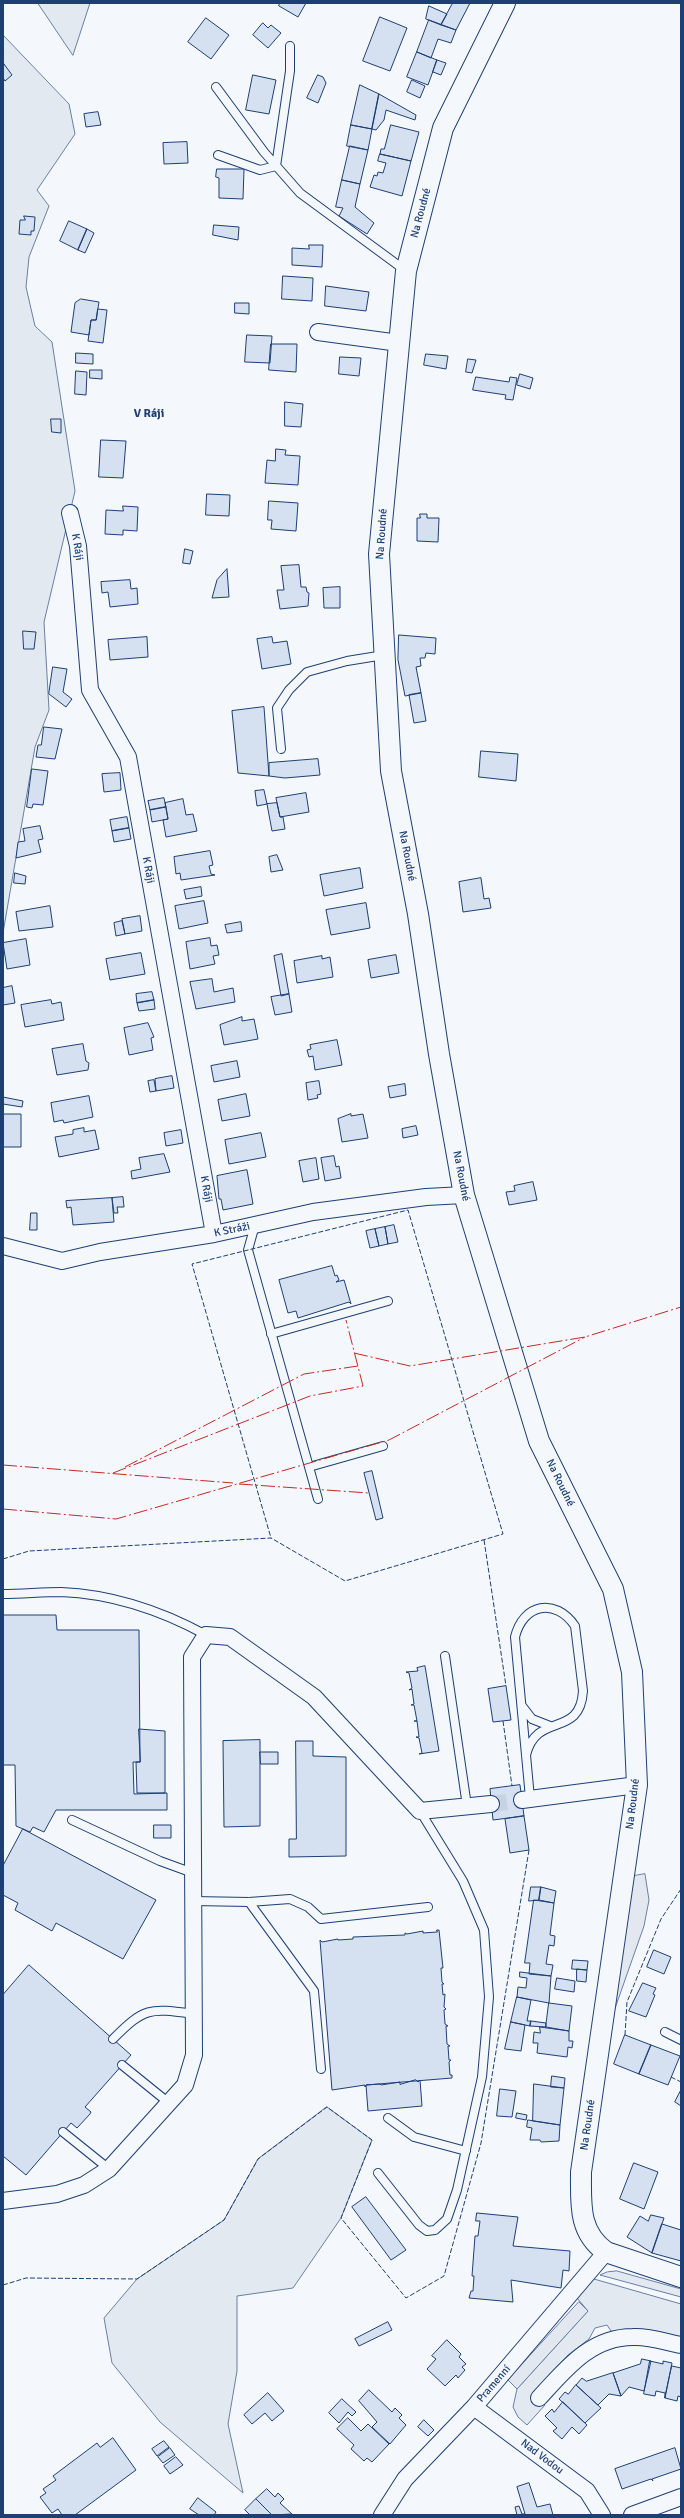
<!DOCTYPE html>
<meta charset="utf-8">
<style>
body{margin:0}
#map{position:relative;width:684px;height:2518px;overflow:hidden;background:#f4f7fb;font-family:Signika,sans-serif}
canvas{display:block}
.frame{position:absolute;inset:0;border:4px solid #1d3f73;pointer-events:none}
</style>
<div id="map">
<canvas width="684" height="2518"></canvas>
<div class="frame"></div>
</div>
<script>
const context = document.querySelector('canvas').getContext('2d');
context.lineJoin = 'round';
function paint(path, color) {
  context.fillStyle = color;
  context.fill(path, 'evenodd');
}
function strokePath(path, color, width, dash) {
  context.strokeStyle = color;
  context.lineWidth = width;
  context.lineCap = dash ? 'butt' : 'round';
  context.setLineDash(dash || []);
  context.stroke(path);
}
function drawText(font, color, halo, rows, align = 'center') {
  context.font = font + ' Signika,sans-serif';
  context.lineWidth = 3;
  context.setLineDash([]);
  context.textBaseline = 'middle';
  context.strokeStyle = halo;
  context.fillStyle = color;
  for (const [text, x, y, turn = 0] of rows) {
    context.save();
    context.translate(x, y);
    context.rotate((+turn || 0) * Math.PI / 180);
    context.textAlign = isNaN(turn) ? turn : align;
    if (halo) context.strokeText(text, 0, 0);
    context.fillText(text, 0, 0);
    context.restore();
  }
}
const green = new Path2D(`
 M38 3H90L73 55Z
 M3 35 69 104 75 134 37 190 49 206 29 257 26 287 35 326 52 342 75 491 44 622 49 710 35 747 3 933Z
 M327 2107 372 2140 341 2218 293 2288 237 2296V2371L228 2424 243 2493 160 2422 112 2363 104 2318 137 2279 224 2220 258 2159Z
 M617 2271 681 2289V2297L600 2275 607 2272Z
 M594 2279 681 2304V2338L624 2330 623 2334H613L607 2325 595 2328 589 2339 568 2355 533 2393 545 2405 527 2425 518 2417 513 2407 517 2389 588 2311 577 2298Z`);
const parking = new Path2D(`
 M645 1874 649 1900 644 1926 613 2014 628 1877Z
 M579 2302 588 2311 517 2389 508 2380Z`);
const building = new Path2D(`
 M280 3H306L298 17 279 6Z
 M453 3H470L456 30 441 25Z
 M429 6 447 14 441 25 426 19Z
 M380 17 407 28 390 71 363 61Z
 M206 18 229 35 211 59 188 42Z
 M429 20 456 30 451 43 438 39 431 58 417 52Z
 M263 23 268 28 271 25 281 33 268 48 253 35Z
 M417 52 437 60 428 85 407 77Z
 M437 60 446 63 441 75 433 72Z
 M4 64 12 75 5 81 3 78Z
 M253 75 276 80 269 114 246 110Z
 M318 75 323 77 326 83 318 103 307 98Z
 M412 80 425 86 420 98 407 92Z
 M360 85 379 94 372 129 351 125Z
 M379 94 416 115 415 120 386 110 384 120 376 130 372 129Z
 M98 112 101 125 86 127 84 114Z
 M351 125 372 129 368 150 347 146Z
 M391 125 419 132 411 161 380 154 381 149H384Z
 M187 142 188 163 164 164 163 143Z
 M350 146 368 150 360 184 342 180Z
 M380 154 411 161 402 196 370 187 374 175 377 176 378 172 383 173 386 163 378 161Z
 M217 169H244L243 199 219 198V178L216 177Z
 M342 180 360 184 355 207 374 223 367 234 339 216 343 208 336 207Z
 M24 216 35 217 34 231H31V235L19 234 20 220H25Z
 M69 221 87 229 78 250 60 241Z
 M214 225 239 227 238 240 213 235Z
 M87 229 94 233 85 253 78 250Z
 M309 245H323L322 267 292 265V248L309 249Z
 M283 276 313 278 312 301 282 299Z
 M326 286 369 292 366 311 325 306Z
 M81 299 99 302 96 320H91L89 335 71 332 75 303Z
 M235 303H249V314L235 313Z
 M98 309 107 310 103 343 88 341 91 320H96Z
 M247 335 272 336 270 363 245 362Z
 M271 344H297L296 372 269 370Z
 M76 353 93 354V364L76 363Z
 M426 354 448 356 446 369 424 365Z
 M340 357 361 358 359 376 339 374Z
 M468 359 476 360 472 373 466 372Z
 M90 370H102V379L90 378Z
 M76 371 87 372 86 395 75 394Z
 M520 374 533 378 530 389 517 385Z
 M476 377 509 382 510 377 517 378 513 400 505 399 506 395 473 390Z
 M285 402 303 404 301 427 285 426Z
 M51 419H61V433L52 432Z
 M101 440 126 441 123 478 99 477Z
 M276 449 286 450 285 455 300 456 298 485 265 483 267 460 275 461Z
 M207 494 230 495 229 516 206 515Z
 M269 501 298 503 296 531 271 529 272 520H268Z
 M123 506 138 507 137 531 123 530V535L105 534 106 510 123 511Z
 M420 514H427V518H439L438 542 417 541V518H420Z
 M185 549 193 551 190 564 183 563Z
 M299 565 301 587H306L307 592 309 593 308 606 280 609 277 590H284L281 566Z
 M227 569 229 597 212 598 217 580Z
 M130 580 131 589 137 588 138 604 110 607 108 592 102 593 101 582Z
 M340 587V608H324L323 588Z
 M23 631 36 632 34 649H24Z
 M399 635 436 638 435 654 426 653 425 658H420L421 666 416 667 421 693 405 696 398 660Z
 M147 637 148 657 110 660 108 640Z
 M272 637 273 643 287 641 291 664 262 669 257 639Z
 M53 667 67 669 63 692 72 699 66 707 49 694Z
 M421 693 426 721 414 723 409 695Z
 M264 707 269 776 238 773 232 711Z
 M44 727 62 729 55 759 36 757 38 745H41Z
 M481 751 518 754 516 781 479 777Z
 M318 759 320 775 285 778 269 776V763Z
 M32 769 48 771 43 805 33 804 32 808 27 807Z
 M120 773 121 790 104 792 102 774Z
 M264 790 267 804 257 806 255 791Z
 M306 793 309 812 280 817 276 798Z
 M164 798 166 807 150 810 148 801Z
 M183 799 186 815 193 814 197 831 166 837 163 820 168 819 165 803Z
 M277 803 280 817H283L285 829 272 831 267 804Z
 M166 807 168 819 152 822 150 810Z
 M127 817 129 828 112 831 110 820Z
 M40 826 43 839 38 840 41 852 16 858 18 842 25 841 23 829Z
 M129 828 131 839 114 842 112 831Z
 M210 851 213 865 209 866 211 874 215 875 181 880 180 873 176 874 174 857Z
 M277 855 283 870 271 872 269 857Z
 M360 868 363 888 324 896 320 875Z
 M15 873 26 876 25 884 14 883Z
 M481 878 484 899 489 898 491 908 463 912 459 882Z
 M201 887 202 896 186 899 184 890Z
 M204 901 208 923 179 929 175 906Z
 M366 903 370 928 331 935 326 910Z
 M50 906 53 927 19 931 16 912Z
 M140 916 142 931 125 934 122 919Z
 M122 921 125 934 116 936 114 923Z
 M241 922 242 931 227 933 225 925Z
 M210 938 211 946 217 945 219 955 213 956 215 964 190 969 186 942Z
 M26 939 30 965 7 969 3 943Z
 M141 953 145 974 110 980 106 959Z
 M282 954 289 994 281 996 274 956Z
 M396 955 399 973 371 978 368 960Z
 M322 956V959L330 957 333 977 297 983 294 961Z
 M212 979 214 992 233 988 235 1002 196 1009 190 982Z
 M12 986 15 1003 3 1005V988Z
 M152 992 154 1000 137 1003 136 994Z
 M289 994 292 1012 275 1015 271 997Z
 M51 1000 52 1004 61 1002 64 1020 25 1027 21 1005Z
 M154 1000 155 1009 139 1011 137 1003Z
 M242 1017V1021L254 1019 258 1039 224 1045 220 1025Z
 M148 1023 154 1037 151 1038 153 1050 129 1055 124 1028Z
 M337 1040 342 1065 315 1070 313 1056 309 1057 307 1050 311 1049 310 1045Z
 M83 1044 86 1061 89 1063 88 1070 57 1075 52 1049Z
 M237 1061 240 1077 214 1082 211 1066Z
 M172 1076 174 1088 156 1091 155 1079Z
 M154 1080 156 1091 150 1092 148 1081Z
 M319 1081 321 1094 317 1095 318 1098 308 1100 306 1083Z
 M405 1084 406 1095 390 1098 388 1087Z
 M246 1094 250 1116 222 1121 218 1100Z
 M89 1096 93 1117 64 1123 63 1120 54 1122 51 1103Z
 M3 1097 23 1101 22 1107 3 1104Z
 M3 1114H21V1147H3Z
 M351 1114V1116L363 1114 368 1138 342 1142 338 1119Z
 M416 1126 418 1135 403 1138 402 1129Z
 M84 1128V1132L95 1130 99 1149 59 1157 55 1137 73 1134V1130Z
 M181 1130 183 1143 166 1146 164 1133Z
 M261 1133 266 1157 229 1164 225 1140Z
 M164 1154 170 1172 132 1179 131 1171 141 1169 139 1158Z
 M334 1156 336 1167 339 1166 341 1178 325 1181 321 1158Z
 M316 1158 319 1179 303 1182 299 1161Z
 M247 1170 253 1204 223 1210 221 1199H219L217 1176Z
 M533 1182 537 1200 509 1205 506 1192 515 1191 514 1186Z
 M123 1197 124 1207H117L118 1213H114L112 1198Z
 M112 1198 114 1222 73 1225 71 1207 67 1208 66 1201Z
 M31 1213H37V1230H30Z
 M394 1225 398 1242 388 1244 385 1227Z
 M385 1227 388 1244 379 1246 375 1229Z
 M375 1229 379 1246 370 1248 366 1231Z
 M332 1266 335 1276 337 1275 339 1280 336 1282 344 1280 351 1304 349 1302 298 1318 296 1311 288 1313 279 1280Z
 M372 1471 383 1518 376 1520 364 1473Z
 M3 1615H56L57 1630H139L140 1762H133L134 1794 167 1793V1810H56L44 1832 33 1827 30 1832 16 1826 15 1765H3Z
 M425 1666 439 1751 419 1754 422 1753 419 1738 416 1737H419L417 1721H414H417L414 1705H411L414 1704 412 1689 409 1690 412 1688 409 1673 406 1672 418 1671 417 1668Z
 M506 1686 511 1720 493 1722 488 1689Z
 M139 1729 165 1731V1793H137L136 1762H140Z
 M260 1740V1826L224 1827 223 1741Z
 M296 1741H313V1756L346 1757V1856L289 1857V1839H296Z
 M260 1752H278V1764H261Z
 M520 1785 524 1816 493 1820 490 1789Z
 M524 1816 529 1850 510 1853 505 1819Z
 M154 1825H171V1838H154Z
 M23 1829 156 1900 123 1959 56 1923 52 1931 15 1910 18 1903 3 1895V1866Z
 M531 1887H541L539 1900 529 1901Z
 M541 1887 556 1891 554 1903 539 1900Z
 M534 1900 554 1903 550 1935 555 1936 554 1946 549 1945 546 1964 553 1965 551 1976 529 1974 530 1963H525Z
 M437 1930H439L443 1968H441L442 1982 444 1984H442L443 1995 445 1994 444 2007 446 2009 444 2010 445 2024 448 2026H446L447 2044 450 2046H448L449 2060H451L449 2062 450 2075H452V2078L366 2085 365 2087V2085L332 2090 320 1940 322 1942 338 1939V1940L353 1939V1937L405 1935V1933L407 1934 423 1931V1933L437 1932Z
 M654 1950 671 1957 664 1974 647 1967Z
 M573 1960 588 1961 587 1970 572 1969Z
 M29 1965 131 2055 85 2107 91 2112 90 2114 77 2128 71 2123 26 2175 3 2156V1995Z
 M577 1969 587 1970 586 1982 577 1981Z
 M520 1972 551 1976 549 2003 517 1997 518 1987 526 1988 527 1978 520 1977Z
 M557 1978 575 1981 574 1992 555 1989Z
 M643 1983 656 1988 653 1994 655 1995 646 2017 629 2011Z
 M517 1997 531 2000 527 2021H531L530 2026 511 2022Z
 M549 2003 572 2006 569 2031 546 2027Z
 M531 2021 546 2023V2027L530 2026Z
 M511 2022 525 2025 521 2051 505 2049Z
 M540 2027 569 2031V2041H573L572 2048 568 2047 567 2057 537 2053 538 2043H533L534 2032 540 2033Z
 M625 2035 651 2045 639 2074 614 2064Z
 M651 2045 680 2056 668 2085 639 2074Z
 M552 2076 565 2078 564 2088 551 2087Z
 M416 2080 418 2082 420 2080 422 2106 368 2111 366 2085 380 2084 381 2085 400 2082V2084Z
 M534 2084 564 2088 560 2125 533 2121Z
 M500 2089 516 2091 512 2117 497 2116Z
 M681 2090V2106L675 2102Z
 M517 2113 527 2115 526 2120 516 2118Z
 M528 2120 560 2125 559 2141 541 2142 540 2140H530L532 2128 527 2127Z
 M634 2163 658 2172 644 2209 620 2199Z
 M366 2197 406 2250 391 2260 352 2207Z
 M477 2213 518 2217 513 2246 570 2251 569 2271 563 2270 561 2288 511 2280 513 2302 469 2298 471 2291H473L474 2276H472L475 2236H478L480 2221H476Z
 M651 2215 664 2218 652 2253 627 2237 640 2216 648 2221Z
 M662 2224 681 2230V2261L652 2253Z
 M388 2322 392 2330 359 2346 355 2339Z
 M447 2340 461 2354 459 2357 466 2364 462 2367 465 2370 458 2378 456 2375 445 2386 427 2369 436 2359 432 2356Z
 M642 2359 651 2361 644 2391 629 2387 621 2396 613 2373 640 2364Z
 M650 2361 663 2364V2361L672 2363 665 2398V2393L656 2391 655 2396 644 2394Z
 M672 2366 681 2368V2397L678 2396 677 2401 665 2398Z
 M613 2373 621 2396 609 2394 598 2405 576 2385 582 2378 586 2381Z
 M576 2385 601 2408 585 2423 559 2399 565 2392 568 2394Z
 M369 2390 392 2412 395 2408 402 2415 399 2418 406 2425 390 2444 372 2427 377 2422 359 2401Z
 M268 2393 284 2411 272 2421 265 2413 252 2424 244 2415Z
 M342 2399 356 2412 352 2416 348 2412 339 2423 329 2413Z
 M563 2402 587 2425 579 2434 572 2427 562 2439 553 2431 557 2428 545 2416 552 2409 554 2412Z
 M348 2418 361 2431 368 2424 389 2444 372 2462 367 2458 364 2461 351 2449 354 2445 337 2429Z
 M424 2420 434 2430 428 2436 418 2427Z
 M113 2438 136 2470 75 2515H62L58 2509 52 2513 40 2497 46 2493 43 2489 56 2480 53 2476 97 2443 100 2447Z
 M164 2441 169 2447 157 2456 152 2449Z
 M170 2448 175 2455 163 2463 158 2457Z
 M675 2448 681 2469 652 2479 653 2481 651 2479 622 2489 615 2469Z
 M176 2457 183 2465 170 2474 164 2466Z
 M529 2483 537 2507 550 2504 553 2515H517L515 2507 519 2506 522 2514H525L517 2487Z
 M267 2489 275 2497 278 2493 284 2499 280 2503 292 2514 272 2515 256 2499Z
 M198 2498 216 2512 214 2515H199L190 2509Z
 M256 2499 272 2515H250L245 2510Z`);
const minorTunnel = new Path2D(`
 M491 1804 522 1800`);
const service = new Path2D(`
 M216 87 264 152 300 193 406 271
 M218 155 260 170 276 166 290 71V46
 M281 749 277 708 289 690 307 672 347 661 384 655
 M255 1225 248 1250 318 1499
 M271 1334 388 1301
 M309 1467 383 1446
 M3 1594C22 1594 42 1592 61 1592 111 1594 162 1611 206 1635
 M445 1656 467 1806
 M522 1706 532 1719 550 1726
 M526 1755C537 1711 580 1739 583 1691L575 1626C555 1597 523 1604 515 1637L530 1798
 M72 1820 160 1861 193 1873
 M193 1901 249 1902 290 1899 308 1907 321 1919 428 1907
 M249 1902 314 1991 321 2069
 M665 2032 681 2040
 M113 2039C145 2007 149 2008 194 2014
 M122 2065 169 2103
 M388 2118 414 2137 466 2151
 M63 2132 109 2169
 M378 2173 419 2225 427 2231 435 2230 447 2219 457 2190 482 2077 489 1997 484 1930 463 1881 420 1811`);
const minor = new Path2D(`
 M318 332 399 343
 M70 513 78 546 90 690 128 757 214 1234
 M3 1246 62 1261 100 1252 214 1234 313 1212 426 1197 464 1195
 M522 1800 637 1785
 M3 2201 57 2194 84 2185 109 2169 185 2085 194 2055 192 1657 206 1635 230 1637 314 1697 420 1811 491 1804
 M539 2398C565 2370 590 2337 633 2337 648 2336 666 2342 681 2345
 M474 2407 587 2491 602 2515
 M382 2515 405 2479 474 2407 606 2252
 M632 2515 681 2497`);
const tertiary = new Path2D(`
 M505 3 443 128 406 271 379 554 391 771 418 914 439 1054 464 1195 539 1441 613 1589 632 1672 637 1785 581 2172C581 2204 578 2232 606 2252L681 2277`);
const fence = new Path2D(`
 M484 1540 506 1686
 M3 1559 29 1551 271 1538 345 1581 503 1534 408 1210 192 1264 271 1538
 M503 1721 512 1786
 M625 2035 627 2002 661 1919 681 1889
 M671 2077 681 2082
 M3 2285 26 2278 137 2279 224 2220 258 2159 327 2107 372 2140 341 2218 406 2298 444 2276 481 2143 529 1850`);
const power = new Path2D(`
 M354 1353 410 1366 585 1337 681 1307
 M3 1465 233 1483
 M125 1467 304 1374 358 1366
 M113 1473 310 1396 363 1386 346 1320
 M239 1484 369 1493
 M3 1509 116 1519 389 1440 585 1337`);
const streetNames = [
 ["Na Roudné",421,213,-75],
 ["Na Roudné",382,534,-86],
 ["K Ráji",77,547,81],
 ["Na Roudné",407,856,79],
 ["K Ráji",148,870,80],
 ["Na Roudné",461,1176,79],
 ["K Ráji",206,1189,80],
 ["K Stráži",232,1230,-12],
 ["Na Roudné",560,1483,64],
 ["Na Roudné",633,1804,-83],
 ["Na Roudné",588,2125,-82],
 ["Pramenní",494,2384,-49],
 ["Nad Vodou",542,2457,37]
];
const neighbourhoodNames = [
 ["V Ráji",149,414]
];
paint(green, '#e3e9f0');
strokePath(green, '#687fa3', 1);
paint(parking, '#e3e8f0');
strokePath(parking, '#687fa3', 1);
paint(building, '#d5e0f0');
strokePath(building, '#1d3f73', 1);
strokePath(minorTunnel, '#c9d2e0', 16, [16, 8]);
strokePath(service, '#1d3f73', 10);
strokePath(minor, '#1d3f73', 18);
strokePath(tertiary, '#1d3f73', 22);
strokePath(service, '#f4f7fb', 8);
strokePath(minor, '#f4f7fb', 16);
strokePath(tertiary, '#f4f7fb', 20);
strokePath(fence, '#1d3f73', 1, [5, 2]);
strokePath(power, '#c62828', 1, [14, 3, 2, 3]);
drawText('11px', '#1d3f73', '#f4f7fb', streetNames);
drawText('bold 12px', '#1d3f73', '#f4f7fb', neighbourhoodNames);
</script>
